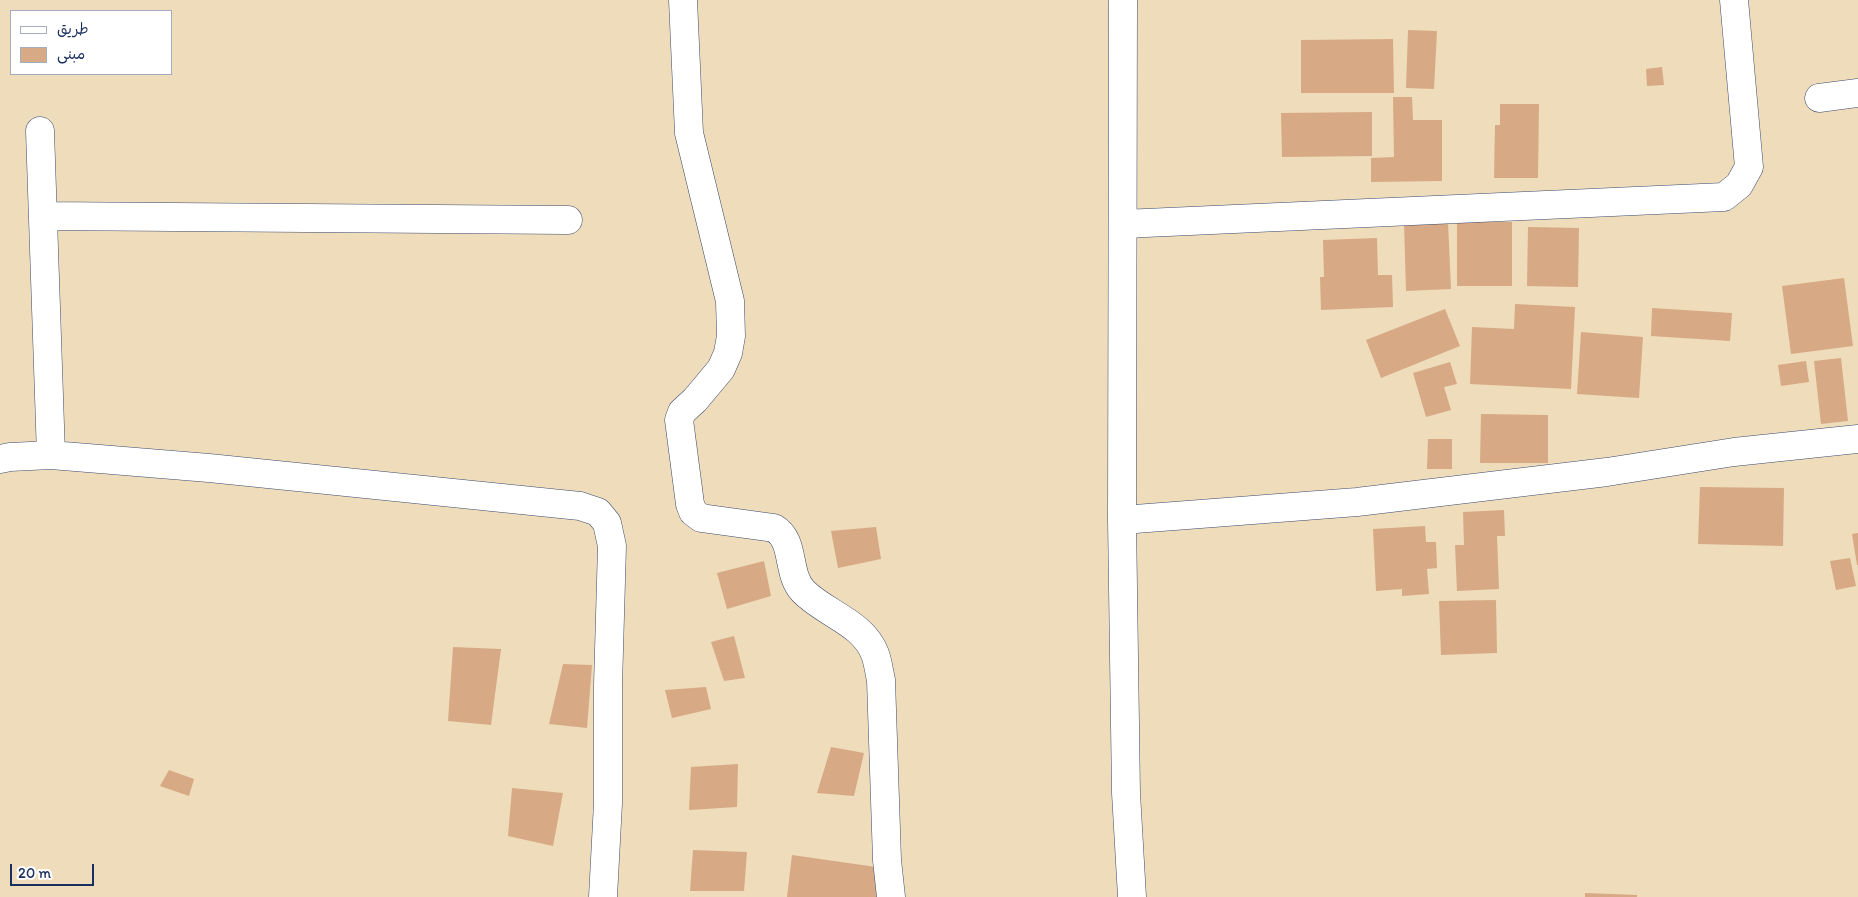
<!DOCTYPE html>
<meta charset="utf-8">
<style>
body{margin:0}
#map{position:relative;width:1858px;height:897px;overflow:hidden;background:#eedcba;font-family:Itim,"Playpen Sans Arabic",sans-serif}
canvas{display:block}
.legend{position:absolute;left:10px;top:10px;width:162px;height:65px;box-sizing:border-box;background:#fff;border:1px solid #a4acbf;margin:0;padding:6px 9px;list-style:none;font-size:15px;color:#1b2f5e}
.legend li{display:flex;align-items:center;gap:10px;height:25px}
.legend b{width:25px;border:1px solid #a4acbf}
.scale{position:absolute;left:10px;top:864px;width:84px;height:22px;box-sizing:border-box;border:2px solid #1b2f5e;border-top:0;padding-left:6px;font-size:15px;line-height:18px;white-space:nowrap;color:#1b2f5e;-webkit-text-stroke:4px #fff;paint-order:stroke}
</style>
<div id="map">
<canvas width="1858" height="897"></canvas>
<ul class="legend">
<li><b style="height:6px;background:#fff"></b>طريق</li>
<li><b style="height:14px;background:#d8a985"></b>مبنى</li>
</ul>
<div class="scale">20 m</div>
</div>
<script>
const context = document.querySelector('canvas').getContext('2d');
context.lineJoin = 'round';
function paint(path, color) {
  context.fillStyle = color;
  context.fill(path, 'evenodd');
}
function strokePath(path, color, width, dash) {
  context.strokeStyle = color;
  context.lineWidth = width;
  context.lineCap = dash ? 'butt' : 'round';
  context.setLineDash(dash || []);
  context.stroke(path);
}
const building = new Path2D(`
 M1408 30 1437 31 1434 89 1406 88Z
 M1393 39 1394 93H1301V40Z
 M1662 67 1664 85 1647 86 1646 69Z
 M1393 97H1412L1413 120H1442V181L1371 182V158L1394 157Z
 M1500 104H1539L1538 178H1494L1495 125H1500Z
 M1372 112V156L1282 157 1281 113Z
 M1448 222 1451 289 1406 291 1404 224Z
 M1457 222H1512V286H1457Z
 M1528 227 1579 228 1578 287 1527 286Z
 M1377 238 1378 275H1392L1393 307 1321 310 1320 277H1324L1323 240Z
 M1844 278 1853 346 1791 354 1782 286Z
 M1515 304 1575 307 1571 389 1470 384 1472 327 1514 329Z
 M1652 308 1732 313 1730 341 1651 336Z
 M1445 309 1460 346 1381 378 1366 340Z
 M1581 332 1643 337 1639 398 1577 394Z
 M1841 358 1848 421 1821 424 1814 361Z
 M1806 361 1809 382 1781 386 1778 365Z
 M1450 362 1457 384 1444 387 1451 410 1426 417 1413 373Z
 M1481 414 1548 415V463H1480Z
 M1428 439H1452V469H1427Z
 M1700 487 1784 488 1783 546 1698 544Z
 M1504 510 1505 536H1497L1499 589 1457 591 1455 545H1464L1463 512Z
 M1425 526 1426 542H1436L1437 568 1427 569 1429 594 1402 596V589L1376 591 1373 529Z
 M876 527 881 559 838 568 831 531Z
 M1858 533V565H1857L1852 534Z
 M1850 558 1856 586 1836 590 1830 561Z
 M764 561 771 596 727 609 717 573Z
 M1496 600 1497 653 1441 655 1439 601Z
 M734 636 745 678 724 681 711 642Z
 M453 647 501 649 491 725 448 721Z
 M563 664 592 665 587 728 549 724Z
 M706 687 711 709 672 718 665 690Z
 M831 747 864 753 854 796 817 793Z
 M738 764 737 807 689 810 691 767Z
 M169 770 194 779 189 796 160 786Z
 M512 788 563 793 553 846 508 836Z
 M693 850 747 852 744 891H690Z
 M792 855 876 867 878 897H787Z
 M1585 893 1637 895V897H1585Z`);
const minor = new Path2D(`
 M683 0 689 133 730 301 731 336 728 353 721 369 695 400 682 412 679 420 690 504 693 512 701 518 774 528C796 541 786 573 803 591 825 614 863 622 875 654 878 662 879 671 881 680L887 860 891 897
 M1123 0 1122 520 1126 793 1132 897
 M1819 98 1858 93
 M40 131 51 455
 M43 216 568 220
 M1123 224 1724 197 1739 185 1749 167 1734 0
 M0 459 10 457 51 455 209 468 580 506 598 512 607 523 612 546 608 685V803L603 897
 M1122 520 1357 502 1607 472 1734 452 1858 439`);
paint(building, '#d8a985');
strokePath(minor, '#3b496c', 29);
strokePath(minor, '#fff', 28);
</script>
